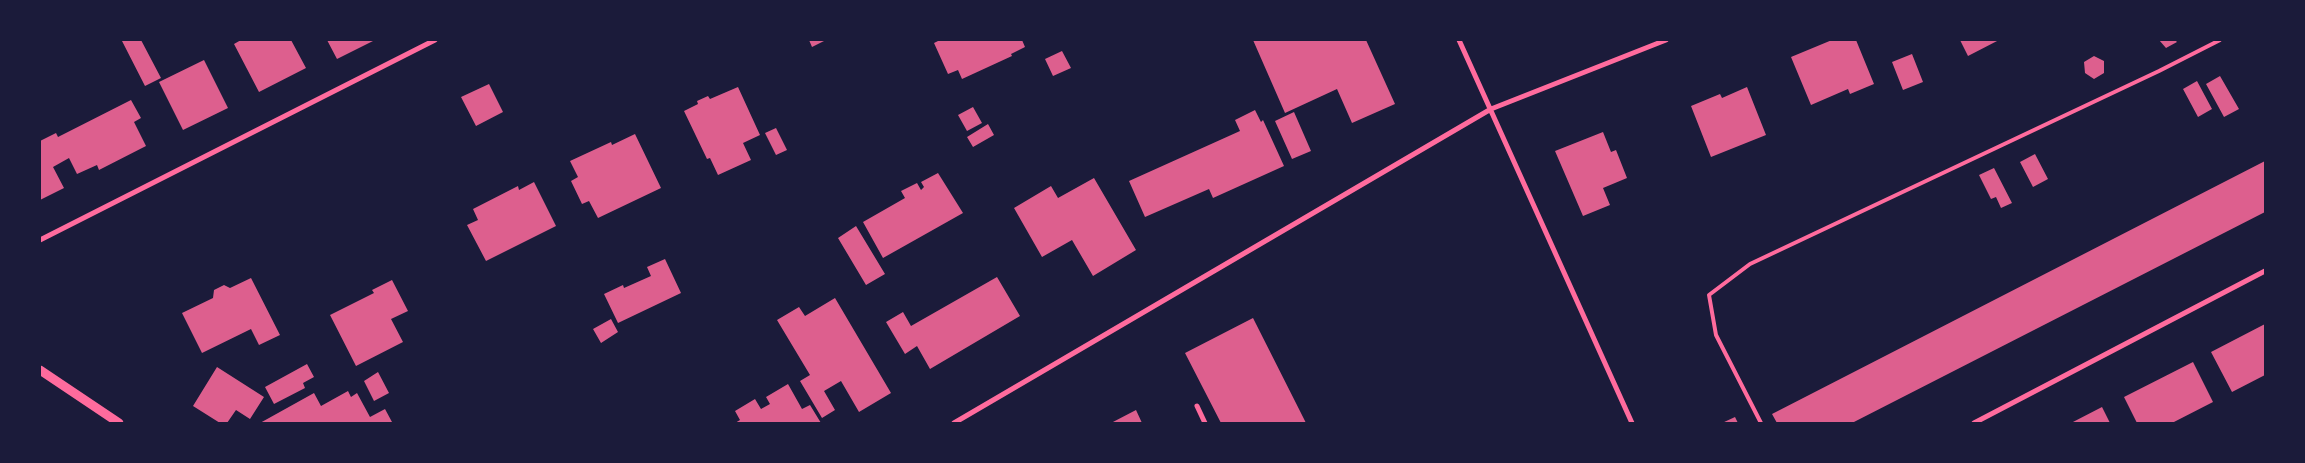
<!DOCTYPE html>
<style>
body{margin:0}
#map{position:relative;width:2305px;height:463px;overflow:hidden;background:#1b1b3a;font-family:"DejaVu Sans",sans-serif}
canvas{display:block}
.frame{position:absolute;inset:0;border:41px solid #1b1b3a;pointer-events:none}
</style>
<div id="map">
<canvas width="2305" height="463"></canvas>
<div class="frame"></div>
</div>
<script>
const context = document.querySelector('canvas').getContext('2d');
context.lineJoin = 'round';
function paint(path, color) {
  context.fillStyle = color;
  context.fill(path, 'evenodd');
}
function strokePath(path, color, width, dash) {
  context.strokeStyle = color;
  context.lineWidth = width;
  context.lineCap = dash ? 'butt' : 'round';
  context.setLineDash(dash || []);
  context.stroke(path);
}
const building = new Path2D(`
 M124 40H141L161 78 145 86 122 41Z
 M241 40H291L306 68 259 92 234 44Z
 M327 40H375L337 59Z
 M809 40H826L812 47Z
 M940 40H1022L1025 47 1011 54 1012 56 962 79 958 70 948 74 934 43Z
 M1253 40H1366L1395 104 1352 123 1337 89 1285 113Z
 M1832 40H1856L1874 84 1850 94 1848 89 1811 105 1791 57Z
 M1960 40H1999L1968 56Z
 M2159 40H2175L2177 42 2166 48Z
 M1062 51 1071 68 1053 76 1045 59Z
 M1912 54 1923 82 1903 90 1892 62Z
 M2094 56 2104 61V73L2094 79 2085 73 2084 62Z
 M204 60 228 108 183 130 159 82Z
 M2220 76 2239 109 2224 117 2206 84Z
 M2197 81 2212 109 2198 117 2183 89Z
 M489 84 503 112 476 126 461 97Z
 M738 87 760 135 743 143 751 160 718 175 710 158 707 159 684 111 698 104 697 101 708 96 710 99Z
 M1747 87 1766 135 1711 157 1691 106 1720 94 1722 98Z
 M131 100 141 118 134 122 146 146 99 170 97 165 77 174 69 158 53 167 64 188 40 200V141L56 133 58 137Z
 M973 107 982 123 967 131 958 115Z
 M1255 110 1261 122 1263 120 1284 166 1213 198 1209 189 1145 217 1129 181 1240 131 1235 120Z
 M1294 112 1311 151 1292 159 1275 121Z
 M988 124 994 135 973 147 967 137Z
 M776 128 787 150 776 155 765 133Z
 M1603 132 1611 152 1616 150 1627 178 1603 188 1610 205 1583 216 1555 151Z
 M635 134 661 188 598 218 589 201 582 204 571 181 578 177 570 161 611 142 612 145Z
 M2035 154 2048 179 2033 187 2020 162Z
 M2265 161V212L1852 423H1777L1772 414Z
 M1994 168 2012 203 2001 208 1996 197 1991 199 1979 175Z
 M938 173 963 213 883 258 863 222 905 198 901 191 917 183 921 190 924 187 921 182Z
 M1094 178 1136 250 1093 276 1072 240 1042 257 1014 208 1051 186 1058 198Z
 M534 182 556 226 486 261 467 225 478 220 473 209 518 186 519 190Z
 M856 226 885 274 866 285 838 238Z
 M665 259 681 293 618 323 604 294 623 285 624 288 651 276 647 267Z
 M997 277 1020 316 930 369 917 346 905 354 886 322 903 312 911 326Z
 M251 278 280 335 259 345 251 329 202 353 182 313 213 298 214 290 224 285 230 288Z
 M392 280 408 311 391 319 403 342 356 366 330 315 374 293 372 290Z
 M835 298 891 393 859 412 841 381 824 391 835 410 822 418 800 381 810 375 777 320 799 307 805 316Z
 M1253 318 1306 423H1221L1185 353Z
 M611 319 618 332 601 343 593 329Z
 M2265 324V375L2232 392 2211 352Z
 M2193 362 2213 402 2172 423H2137L2124 397Z
 M307 364 314 377 303 383 305 388 274 404 265 387Z
 M217 367 264 397 250 419 236 410 227 423H220L193 406Z
 M378 372 389 393 374 401 364 381Z
 M788 384 802 409 810 405 821 423H735L740 420 735 411 755 399 761 409 770 404 766 397Z
 M348 391 351 397 357 393 370 417 385 409 392 422 260 423 314 393 321 406Z
 M2102 407 2110 423H2071Z
 M1136 410 1142 423H1111Z
 M1735 417 1738 423H1722Z`);
const service = new Path2D(`
 M1761 423 1716 335 1709 295 1750 264 2159 71 2220 40`);
const minor = new Path2D(`
 M1459 40 1632 423
 M40 240 435 40
 M1197 406 1205 423
 M954 423 1491 109 1666 40
 M1974 423 2265 271`);
const tertiary = new Path2D(`
 M40 370 119 423`);
paint(building, '#dd5f8e');
strokePath(service, '#ff6b9d', 4);
strokePath(minor, '#ff6b9d', 5);
strokePath(tertiary, '#ff6b9d', 9);
</script>
